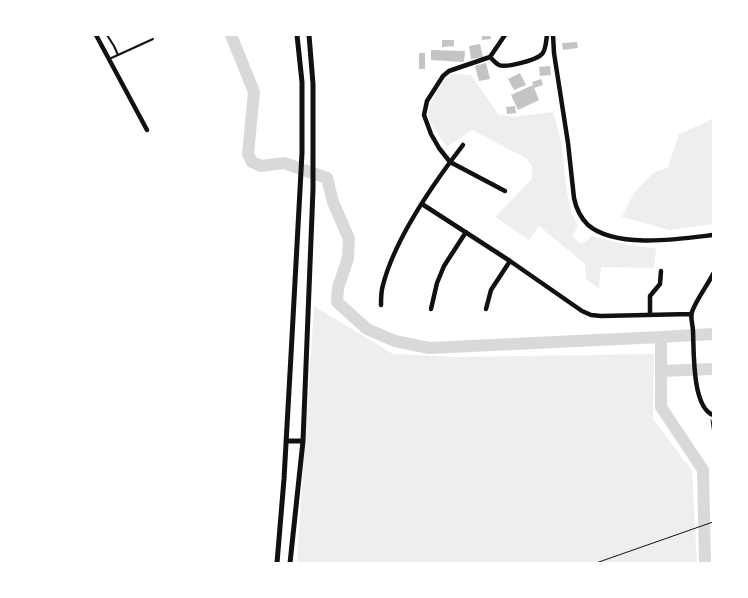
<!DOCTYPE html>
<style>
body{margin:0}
#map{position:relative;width:748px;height:598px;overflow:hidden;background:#fff;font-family:"Public Sans",sans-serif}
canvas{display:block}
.frame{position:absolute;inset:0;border:36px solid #fff;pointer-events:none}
</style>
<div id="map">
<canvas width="748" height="598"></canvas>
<div class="frame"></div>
</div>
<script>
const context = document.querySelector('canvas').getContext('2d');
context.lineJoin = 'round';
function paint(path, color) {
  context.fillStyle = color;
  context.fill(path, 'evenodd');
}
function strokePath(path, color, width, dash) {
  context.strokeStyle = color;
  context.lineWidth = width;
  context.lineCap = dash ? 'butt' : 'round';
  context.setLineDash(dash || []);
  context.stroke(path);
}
const green = new Path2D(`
 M454 74 471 75 498 114 512 117 553 112C556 122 559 132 561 142 566 170 564 202 578 226L572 236 580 244 587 241 591 236 632 246 656 248 654 268 601 267 599 289 586 279 585 264 539 226 529 240 495 217 532 179V166L526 158 472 130 447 147 431 124 428 113 431 103 444 80Z
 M713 118V224L670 230 622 217 634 193 653 173 668 167 679 134 702 124Z
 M314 306 393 354 454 357 654 354 653 419 692 471 697 563H297Z`);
const river = new Path2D(`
 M231 35 254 92 248 154 252 162 261 166 284 163 327 178 333 202 349 239 348 258 338 288 337 302 367 329 395 341 429 348 661 337
 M661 371 713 369
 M705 563 703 470 661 407V337L713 334`);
const building = new Path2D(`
 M482 35H490L491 39 482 40Z
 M442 40H454V46L442 47Z
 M577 42 578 48 563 50 562 43Z
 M480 44 483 57 471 59 469 46Z
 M431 50 465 51 464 62 431 60Z
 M419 53H425V69H419Z
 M486 63 490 79 479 81 475 66Z
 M550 66 551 75 540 76 539 67Z
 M520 73 526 85 514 90 508 79Z
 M541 79 543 85 534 88 532 82Z
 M533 85 539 100 518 110 511 95Z
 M515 106 516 113 507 114 506 107Z`);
const path = new Path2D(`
 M711 420 713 434
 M596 563 713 522`);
const service = new Path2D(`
 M107 35 114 46 118 55 109 59
 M118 55 153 39`);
const minor = new Path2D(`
 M96 35 147 130
 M553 35 554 53 568 143 574 198C576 208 581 218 588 225 616 249 680 239 713 235
 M490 57C493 60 495 63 499 65 506 68 537 60 542 54 546 50 546 41 547 35
 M505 191 450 162 439 148 431 134 424 115 427 101 443 76 449 71 490 57 505 35
 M422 204 510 261 582 311 591 315 601 316 691 314
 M713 274C707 286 696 300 692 312 690 318 693 325 693 331 694 352 692 407 713 415
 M381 305C381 298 381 291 383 285 395 238 433 184 463 145
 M431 309 437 283 444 266 466 232
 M486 309 491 290 510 261
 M650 315V296L660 284 661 271`);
const tertiary = new Path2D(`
 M286 441H303
 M277 563 284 479 291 355 302 153V82L297 35
 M290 563 303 441 313 189V84L309 35`);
paint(green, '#eee');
strokePath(river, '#d9d9d9', 12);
paint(building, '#c4c4c4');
strokePath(path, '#111', 1);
strokePath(service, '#111', 2);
strokePath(minor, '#111', 4.5);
strokePath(tertiary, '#111', 5);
</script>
